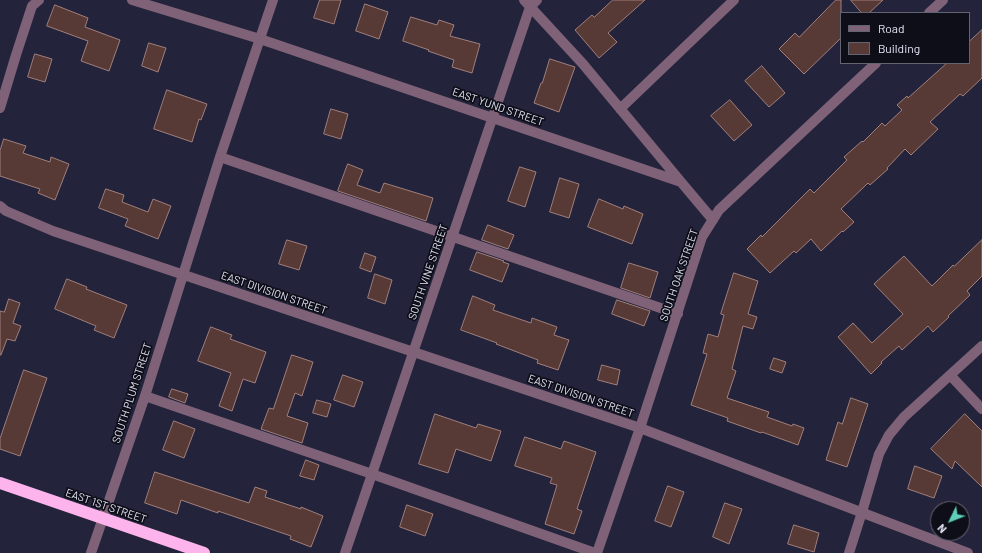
<!DOCTYPE html>
<style>
body{margin:0}
#map{position:relative;width:982px;height:553px;overflow:hidden;background:#23243b;font-family:Barlow,sans-serif}
canvas{display:block}
.legend{position:absolute;left:840px;top:12px;width:130px;height:52px;box-sizing:border-box;background:#0e0e19;border:1px solid #636471;margin:0;padding:5px 7px;list-style:none;font-size:12px;color:#e3e5f5}
.legend li{display:flex;align-items:center;gap:8px;height:20px}
.legend b{width:20px;border:1px solid #636471}
.north{position:absolute;left:930px;top:501px;width:40px;height:40px;box-sizing:border-box;background:#0e0e19;border:1px solid #636471;border-radius:50%;rotate:227deg;font-size:11px;font-weight:700;line-height:16px;text-align:center;color:#e3e5f5}
.north::after{content:'';display:block;margin:auto;width:14px;height:18px;background:#5eceb8;clip-path:polygon(50% 0,100% 100%,50% 72%,0 100%)}
</style>
<div id="map">
<canvas width="982" height="553"></canvas>
<ul class="legend">
<li><b style="height:5px;background:#7f6278"></b>Road</li>
<li><b style="height:11px;background:#573936"></b>Building</li>
</ul>
<div class="north">N</div>
</div>
<script>
const context = document.querySelector('canvas').getContext('2d');
context.lineJoin = 'round';
function paint(path, color) {
  context.fillStyle = color;
  context.fill(path, 'evenodd');
}
function strokePath(path, color, width, dash) {
  context.strokeStyle = color;
  context.lineWidth = width;
  context.lineCap = dash ? 'butt' : 'round';
  context.setLineDash(dash || []);
  context.stroke(path);
}
function drawText(font, color, halo, rows, align = 'center') {
  context.font = font + ' Barlow,sans-serif';
  context.lineWidth = 3.5;
  context.setLineDash([]);
  context.textBaseline = 'middle';
  context.strokeStyle = halo;
  context.fillStyle = color;
  for (const [text, x, y, turn = 0] of rows) {
    context.save();
    context.translate(x, y);
    context.rotate((+turn || 0) * Math.PI / 180);
    context.textAlign = isNaN(turn) ? turn : align;
    if (halo) context.strokeText(text, 0, 0);
    context.fillText(text, 0, 0);
    context.restore();
  }
}
const building = new Path2D(`
 M320 0H341L334 24 314 18Z
 M613 0H645L608 33 617 42 599 58 575 30 592 15 594 17Z
 M836 0H841V38L804 74 779 49 795 33 799 37Z
 M851 0H883L869 13H862Z
 M365 4 388 12 379 39 356 31Z
 M55 5 88 18 85 27 120 40 109 71 81 61 88 41 47 26Z
 M411 17 437 25 439 20 454 25 450 36 480 44 472 73 452 67 454 60 428 51 429 50 403 41Z
 M982 30V78L963 96 960 94 930 122 938 129 911 155 905 149 887 168 888 169 870 185 868 183 841 209 854 222 843 232 842 231 821 251 811 239 796 253 794 251 770 273 747 249 761 235 762 237 810 189 814 193 847 160 844 157 862 141 863 142 882 123 885 126 902 110 897 105 907 96 908 98 947 63H969V42Z
 M149 43 166 48 158 72 142 66Z
 M35 54 52 59 45 82 28 77Z
 M550 59 575 67 559 112 534 103 541 83H542Z
 M762 66 785 93 769 107 745 81Z
 M167 90 207 104 201 120 199 119 192 142 154 129Z
 M730 100 752 125 734 141 711 116Z
 M331 109 348 114 341 139 324 134Z
 M4 139 26 146 23 153 50 162 51 157 69 164 55 200 38 193 40 189 0 176V151Z
 M348 164 363 170 357 185 380 193 384 183 433 198 426 221 338 191Z
 M520 167 536 172 525 207 508 201Z
 M560 178 579 184 569 218 550 212Z
 M106 189 124 195 122 202 148 212 153 199 171 206 158 239 125 226 128 219 99 208Z
 M599 199 623 209 624 206 643 214 632 244 588 227Z
 M488 225 514 235 508 249 482 240Z
 M287 240 307 246 299 270 279 264Z
 M982 240V276L967 291 970 295 948 316 949 317 933 332 928 326 902 350 899 346 881 362 882 363 871 374 838 337 853 323 872 343 903 314 874 284 904 256 932 286 953 265 954 266Z
 M477 252 504 261 503 262 509 264 502 282 470 270Z
 M365 253 376 257 371 272 360 268Z
 M629 263 658 272 650 298 621 288Z
 M734 273 758 281 748 314 757 317 753 329 743 326 732 369 736 371 727 398 769 412 767 417 792 426 793 424 804 428 798 445 762 432 761 433 727 421 728 418 691 405 707 354 703 353 708 334 718 337 724 315 721 314Z
 M375 274 392 280 385 304 368 298Z
 M67 279 87 287 86 289 127 305 114 338 94 330 96 326 55 309Z
 M473 296 495 305 493 310 531 323 532 318 557 327 554 335 569 340 558 370 537 363 538 360 496 344 497 343 461 330Z
 M9 299 20 303 13 323 21 326 15 341 7 339 1 355H0V311L4 312Z
 M617 300 650 311 644 326 612 314Z
 M211 327 232 335 230 339 266 352 255 383 243 379 232 411 219 406 231 373 198 361Z
 M292 355 313 362 302 396 295 393 287 416 308 423 302 443 261 429 269 408 273 409Z
 M774 358 786 362 782 373 770 369Z
 M602 365 620 370 617 385 598 380Z
 M24 370 47 378 20 456 0 449V439Z
 M343 375 363 382 354 407 334 400Z
 M172 389 188 394 185 403 169 397Z
 M851 398 868 404 847 467 826 460 838 422 842 424Z
 M317 400 331 404 327 417 313 413Z
 M435 414 476 428 478 424 501 431 491 461 456 449 448 473 419 464Z
 M965 414 982 431V487L955 461 952 469 931 449Z
 M174 421 195 429 184 458 163 450Z
 M525 437 561 449 564 441 596 452 577 509 582 511 574 534 545 524 557 485 550 483 552 478 515 466Z
 M306 460 319 465 314 480 300 476Z
 M915 466 942 476 934 498 908 489Z
 M155 472 249 503 255 487 267 491 265 497 301 509V507L323 516 311 547 290 539 291 536 218 511V513L181 500 177 514 145 503Z
 M668 486 684 492 671 527 655 521Z
 M725 503 742 509 729 544 713 537Z
 M407 505 433 514 425 536 400 527Z
 M794 525 819 533 814 552 788 544Z`);
const minor = new Path2D(`
 M132 0 260 39 681 182 713 220
 M524 0 583 64 681 182
 M929 13 943 0
 M0 108 16 55 32 6 39 0
 M620 109 734 0
 M220 157 678 314
 M0 206 6 211 53 231 640 428 968 553
 M950 375 982 409
 M145 396 372 474 595 553
 M91 553 145 396 220 157 273 0
 M345 553 372 474 530 7 537 0
 M597 553 640 428 702 237 719 210 876 63
 M849 553 862 512 879 454 889 435 904 417 982 346`);
const highway = new Path2D(`
 M0 483 204 553`);
const streetNames = [
 ["EAST YUND STREET",498,107,19],
 ["SOUTH VINE STREET",428,272,-71],
 ["SOUTH OAK STREET",679,275,-71],
 ["EAST DIVISION STREET",274,293,19],
 ["SOUTH PLUM STREET",132,393,-72],
 ["EAST DIVISION STREET",581,396,19],
 ["EAST 1ST STREET",106,506,19]
];
paint(building, '#573936');
strokePath(building, '#a17f7b', 1);
strokePath(minor, '#7f6278', 10);
strokePath(highway, '#fdb3eb', 12);
drawText('11px', '#e3e5f5', '#0e0e19', streetNames);
</script>
